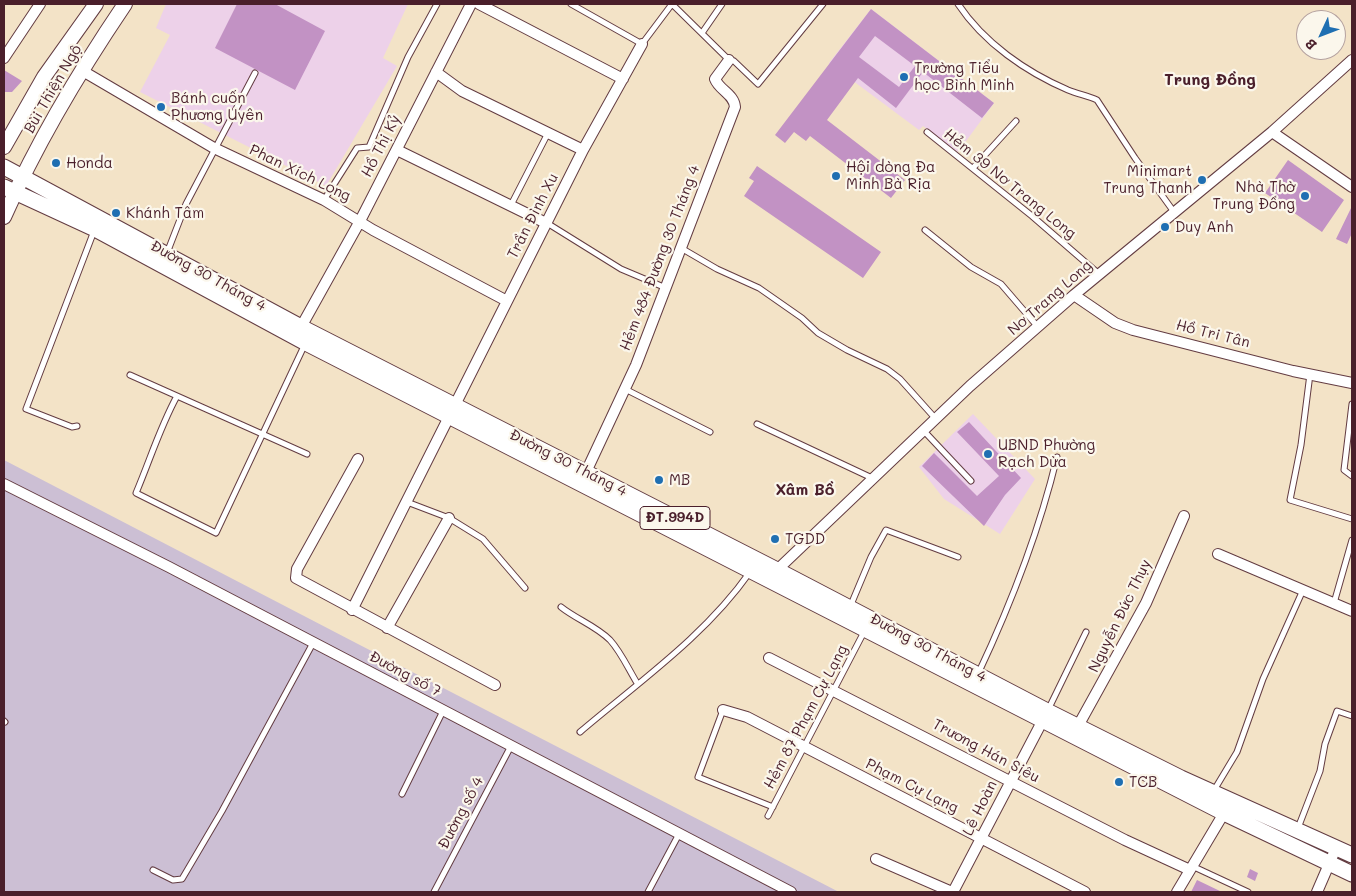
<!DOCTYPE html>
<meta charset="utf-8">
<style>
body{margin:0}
#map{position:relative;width:1356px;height:896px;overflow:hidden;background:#f3e3c7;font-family:Mali,sans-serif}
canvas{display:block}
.frame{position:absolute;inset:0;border:5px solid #4a1f2b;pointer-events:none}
.north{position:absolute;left:1296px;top:10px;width:50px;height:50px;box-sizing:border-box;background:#fbf7ec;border:1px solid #b4a19f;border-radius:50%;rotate:227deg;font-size:14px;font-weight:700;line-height:20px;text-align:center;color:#4a1f2b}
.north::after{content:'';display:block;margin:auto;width:18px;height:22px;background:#1f6fb2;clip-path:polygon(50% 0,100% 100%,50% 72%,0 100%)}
</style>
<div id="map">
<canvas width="1356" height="896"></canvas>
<div class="frame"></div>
<div class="north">B</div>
</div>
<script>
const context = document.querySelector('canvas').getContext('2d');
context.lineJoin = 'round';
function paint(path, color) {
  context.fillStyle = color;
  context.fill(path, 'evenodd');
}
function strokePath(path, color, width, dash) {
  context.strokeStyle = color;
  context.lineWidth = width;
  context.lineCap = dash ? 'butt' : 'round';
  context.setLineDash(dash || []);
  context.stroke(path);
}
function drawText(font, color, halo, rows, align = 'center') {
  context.font = font + ' Mali,sans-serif';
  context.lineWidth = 4.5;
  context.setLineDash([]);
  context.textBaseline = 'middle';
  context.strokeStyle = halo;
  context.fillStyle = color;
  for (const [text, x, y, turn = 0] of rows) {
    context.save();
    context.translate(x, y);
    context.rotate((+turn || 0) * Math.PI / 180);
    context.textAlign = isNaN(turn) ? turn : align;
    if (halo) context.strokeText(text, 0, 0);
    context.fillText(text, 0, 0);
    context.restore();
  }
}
const built = new Path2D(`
 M166 4H408L383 58 397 66 326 186 140 92 170 35 156 28Z
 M871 9 994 103 958 152 923 126 919 130 829 63Z
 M973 414 1035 479 1000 534 944 499 919 467Z`);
const industrial = new Path2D(`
 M4 460 356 643 839 892H4Z`);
const building = new Path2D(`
 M237 4H275L325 31 295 90 215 48Z
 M871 9 994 103 982 118 923 72 896 108 858 78 827 120 905 180 891 198 810 136 806 141 794 132 785 143 775 135ZM875 36 915 66 899 87 859 57Z
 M4 70 22 81 12 92H4Z
 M1288 160 1344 200 1322 232 1265 193Z
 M757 166 881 252 863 278 744 196 754 181 749 178Z
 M1352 206V233L1347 244 1336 239Z
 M969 422 1021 478 1005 495 984 526 922 466 934 453 977 496 999 476 957 432Z
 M1250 869 1258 873 1255 881 1247 877Z
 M1197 880 1222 892H1191Z`);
const service = new Path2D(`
 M571 4 642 44 672 4
 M672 4 729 60 734 61 758 84 823 4
 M958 4C984 43 1026 72 1068 90 1078 94 1088 96 1097 100L1135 158 1174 212
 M702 33 722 4
 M927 132 1032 216 1099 274
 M973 168 1016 121
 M324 200 357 148 369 147 408 57 437 4
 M511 205 548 133
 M547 223 621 269 666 288
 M925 230 971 267 1001 284 1038 327
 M681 248 717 269 759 288 802 318 818 333 847 350 887 369 900 379 935 418
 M167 253 186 204 255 73
 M1310 374 1301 445 1290 500 1352 519
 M130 375 307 454
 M625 389 710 432
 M177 396C160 427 150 460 136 493L216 533 305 344
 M1352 404 1344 470 1352 476
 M757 424 872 478
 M77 426 72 427 26 409 94 231
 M923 430 971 481
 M407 502 449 518 483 539 525 588
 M1334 603 1352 540
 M561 607C576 619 596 626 610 640 621 652 629 670 637 683
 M850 607 871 557 886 530 958 557
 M978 674C1011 604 1039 532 1057 457
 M723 710 698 777 773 807
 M1048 710 1086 632
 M4 721 5 722
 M580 732C640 681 705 636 750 572
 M1213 792 1237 752 1263 679 1303 590
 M402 794 443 711
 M768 816 865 630
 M1298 828 1320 771 1325 744 1337 711 1352 716
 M1192 866 1248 892
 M153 870 173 880 182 879 222 811 313 643
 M434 892 511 746
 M648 892 679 834`);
const minor = new Path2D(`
 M479 4 623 79
 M4 58 40 4
 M81 70 214 148 324 200 373 230 507 301
 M436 72 462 91 583 150
 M1272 132 1352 187
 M397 150 546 223
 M1074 295 1115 323 1133 330 1293 371 1352 383
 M301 327 360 221 471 4
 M358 459 297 569 296 578 495 685
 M586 472 636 365 735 107C734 94 719 90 715 79L729 60
 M4 484 169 567 791 892
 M1218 554 1352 611
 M777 570 970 386 1074 295 1272 132 1352 60
 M352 610 583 150 642 44
 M387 628 449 518
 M769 658 1125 840 1190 870
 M723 710 747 717 1085 892
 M1078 726 1146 603 1184 516
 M876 859 952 892
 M953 892 1045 716
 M1177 892 1224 813
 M1317 892 1336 848`);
const secondary = new Path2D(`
 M4 147 44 77 96 4
 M4 217C37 142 79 72 125 4`);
const primary = new Path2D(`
 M4 167 301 327 777 570 1047 711 1181 778 1352 855
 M4 187 95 229 306 343 1224 813 1352 874`);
const markers = [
 [904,77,5,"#1f6fb2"],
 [161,107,5,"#1f6fb2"],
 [56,163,5,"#1f6fb2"],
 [836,176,5,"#1f6fb2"],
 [1202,180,5,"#1f6fb2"],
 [1305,196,5,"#1f6fb2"],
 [116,213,5,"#1f6fb2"],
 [1165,227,5,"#1f6fb2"],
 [988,454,5,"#1f6fb2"],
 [659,480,5,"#1f6fb2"],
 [775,539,5,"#1f6fb2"],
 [1119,782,5,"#1f6fb2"]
];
const shields = [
 [675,518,70]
];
const shieldNames = [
 ["ĐT.994D",675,518]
];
const poiNames = [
 ["Trường Tiểu",914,68],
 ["học Bình Minh",914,85],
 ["Bánh cuốn",171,98],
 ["Phương Uyên",171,115],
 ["Honda",66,163],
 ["Hội dòng Đa",846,167],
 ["Minh Bà Rịa",846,184],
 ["Minimart",1192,171,"right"],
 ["Trung Thanh",1192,188,"right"],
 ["Nhà Thờ",1295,187,"right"],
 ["Trung Đồng",1295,204,"right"],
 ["Khánh Tâm",126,213],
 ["Duy Anh",1175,227],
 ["UBND Phường",998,445],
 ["Rạch Dừa",998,462],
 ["MB",669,480],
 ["TGDD",785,539],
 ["TCB",1129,782]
];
const streetNames = [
 ["Bùi Thiện Ngộ",53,89,-60],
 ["Hồ Thị Kỷ",381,146,-63],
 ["Phan Xích Long",300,173,26],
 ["Hẻm 39 Nơ Trang Long",1010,184,39],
 ["Trần Đình Xu",533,216,-63],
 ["Hẻm 484 Đường 30 Tháng 4",660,258,-69],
 ["Đường 30 Tháng 4",208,276,29],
 ["Nơ Trang Long",1050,298,-41],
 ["Hồ Tri Tân",1213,334,14],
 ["Đường 30 Tháng 4",568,463,27],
 ["Nguyễn Đức Thụy",1120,616,-64],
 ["Đường 30 Tháng 4",928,648,28],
 ["Đường số 7",405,674,28],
 ["Hẻm 87 Phạm Cự Lạng",806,717,-62],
 ["Trương Hán Siêu",986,751,28],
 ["Phạm Cự Lạng",912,786,27],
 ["Lê Hoàn",980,808,-64],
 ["Đường số 4",461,813,-62]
];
const neighbourhoodNames = [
 ["Trung Đồng",1210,80],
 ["Xâm Bồ",805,490]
];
paint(built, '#edd1e9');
paint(industrial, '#ccbfd4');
paint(building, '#c292c4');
strokePath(service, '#633c42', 7);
strokePath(minor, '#633c42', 12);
strokePath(secondary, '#633c42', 16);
strokePath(primary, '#633c42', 17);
strokePath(service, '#fff', 5);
strokePath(minor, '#fff', 10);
strokePath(secondary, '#fff', 14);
strokePath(primary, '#fff', 15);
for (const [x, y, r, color] of markers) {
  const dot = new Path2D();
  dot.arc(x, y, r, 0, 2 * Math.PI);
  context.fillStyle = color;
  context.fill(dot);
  strokePath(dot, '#fbf7ec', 2);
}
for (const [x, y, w] of shields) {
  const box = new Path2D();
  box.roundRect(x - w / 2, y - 11.5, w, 23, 4);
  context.fillStyle = '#fbf7ec';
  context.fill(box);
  strokePath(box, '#4a1f2b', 1);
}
drawText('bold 14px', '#4a1f2b', null, shieldNames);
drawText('15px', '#4a1f2b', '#fbf7ec', poiNames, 'left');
drawText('15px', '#4a1f2b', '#fbf7ec', streetNames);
drawText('bold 16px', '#4a1f2b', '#fbf7ec', neighbourhoodNames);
</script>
